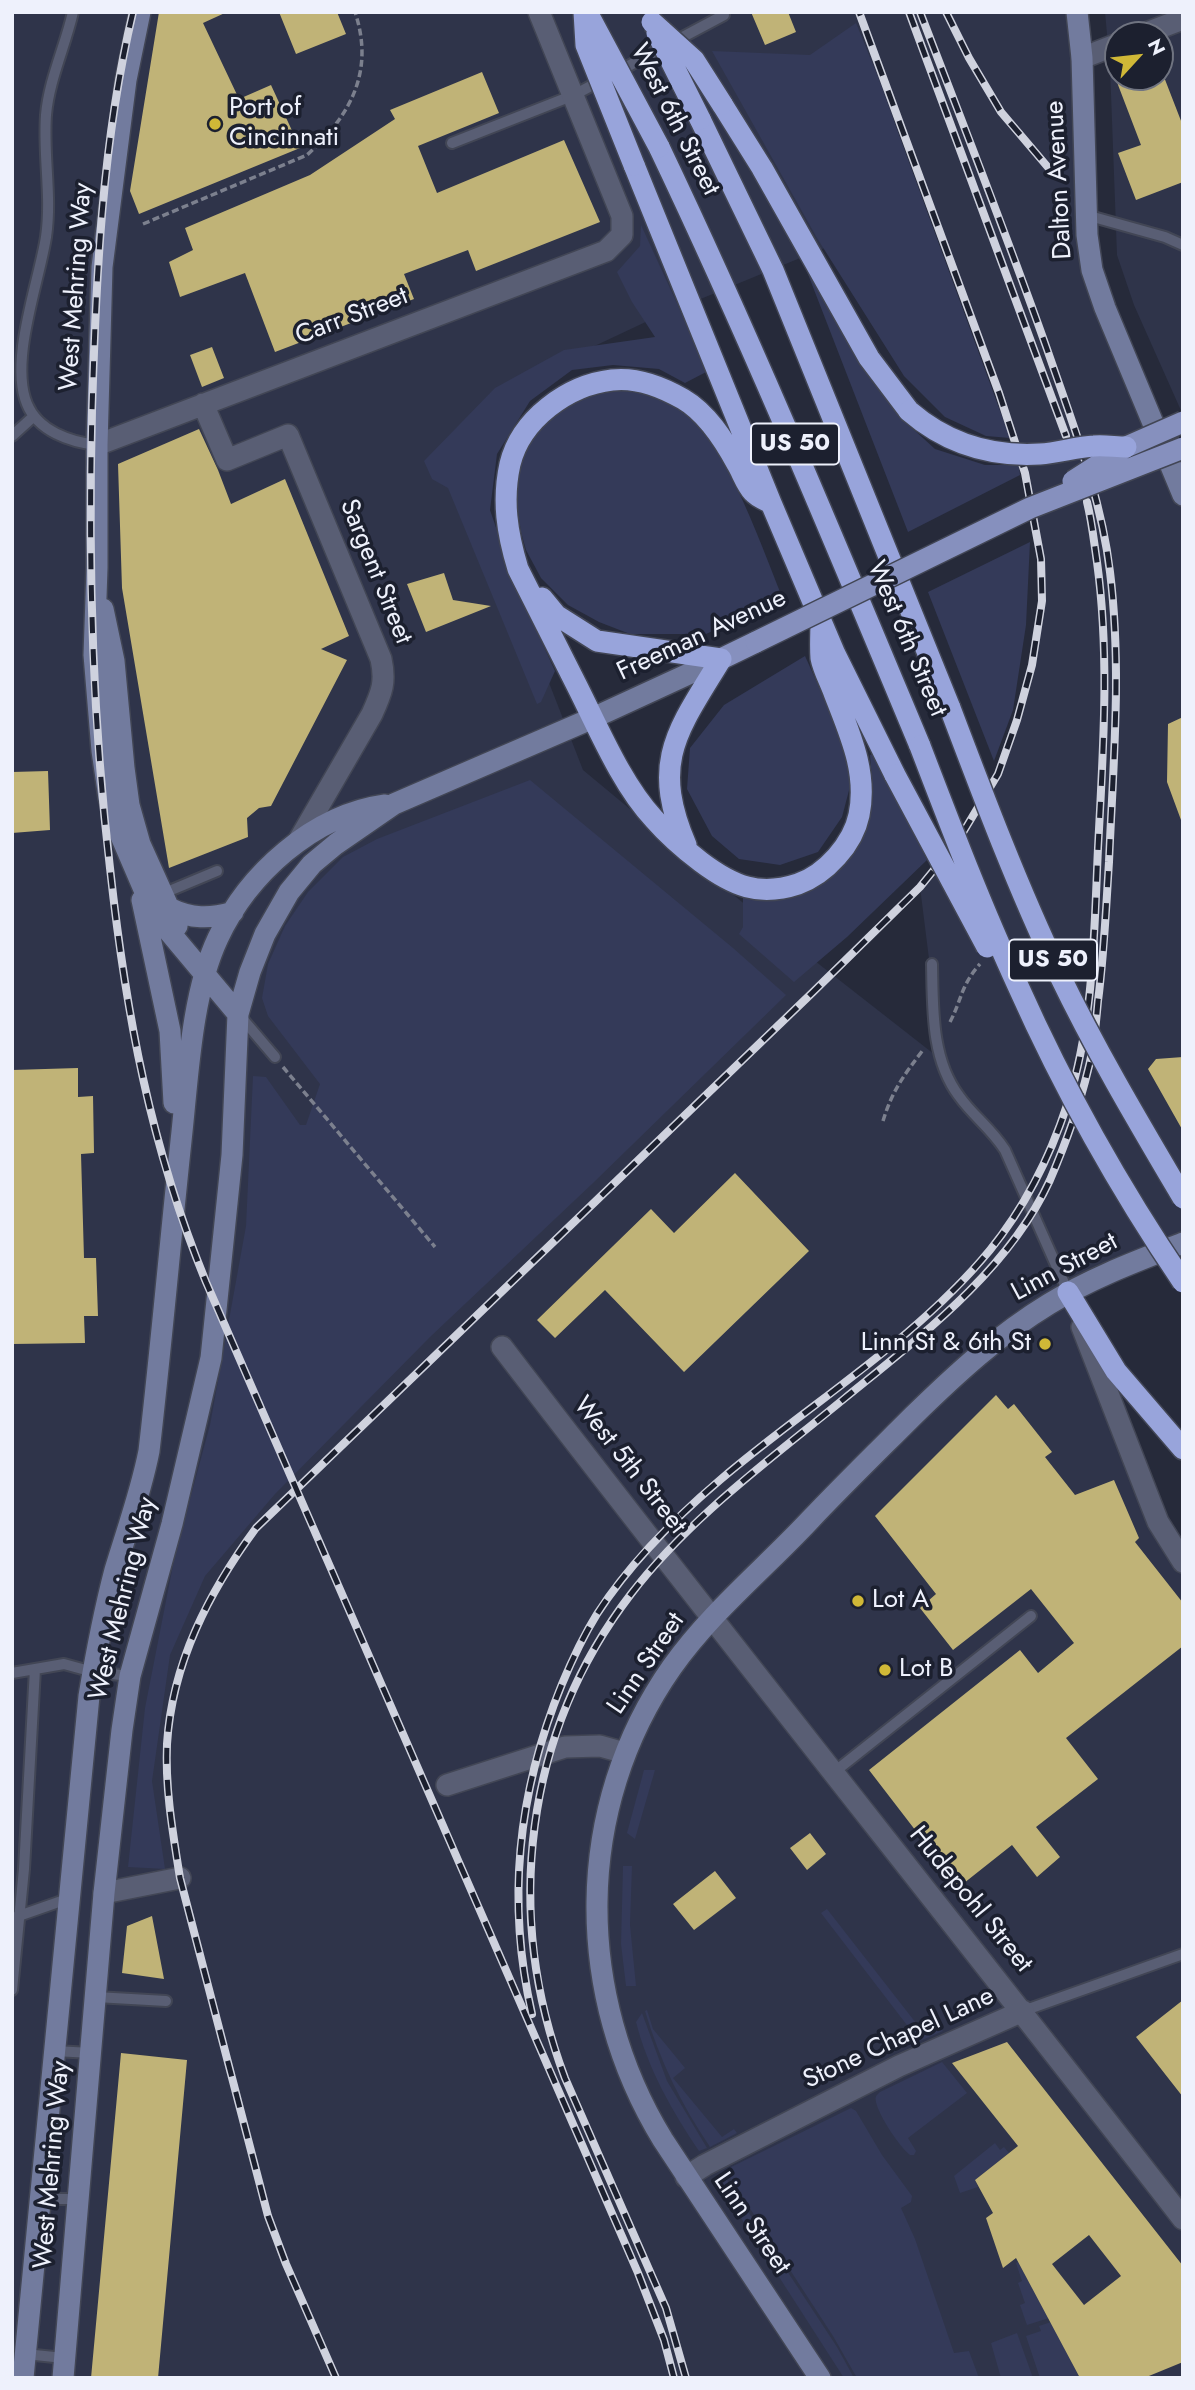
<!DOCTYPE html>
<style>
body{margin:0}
#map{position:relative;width:1195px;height:2390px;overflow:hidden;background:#262a3a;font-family:Jost,sans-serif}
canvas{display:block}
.frame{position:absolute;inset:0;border:14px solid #eef1fc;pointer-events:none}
.north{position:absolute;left:1104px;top:21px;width:70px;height:70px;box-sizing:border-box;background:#1c202f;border:2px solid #707481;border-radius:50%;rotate:63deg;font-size:19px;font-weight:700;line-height:28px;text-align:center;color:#eef1fc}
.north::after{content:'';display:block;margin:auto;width:24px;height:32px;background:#d0b837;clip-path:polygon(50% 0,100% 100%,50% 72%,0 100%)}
</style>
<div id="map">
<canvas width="1195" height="2390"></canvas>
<div class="frame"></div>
<div class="north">N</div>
</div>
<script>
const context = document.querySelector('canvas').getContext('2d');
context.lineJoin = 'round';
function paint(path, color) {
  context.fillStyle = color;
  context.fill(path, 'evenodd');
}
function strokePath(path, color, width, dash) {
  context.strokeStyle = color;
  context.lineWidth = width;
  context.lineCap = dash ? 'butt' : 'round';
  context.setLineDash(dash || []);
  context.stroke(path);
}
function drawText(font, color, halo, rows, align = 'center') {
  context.font = font + ' Jost,sans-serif';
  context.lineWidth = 7;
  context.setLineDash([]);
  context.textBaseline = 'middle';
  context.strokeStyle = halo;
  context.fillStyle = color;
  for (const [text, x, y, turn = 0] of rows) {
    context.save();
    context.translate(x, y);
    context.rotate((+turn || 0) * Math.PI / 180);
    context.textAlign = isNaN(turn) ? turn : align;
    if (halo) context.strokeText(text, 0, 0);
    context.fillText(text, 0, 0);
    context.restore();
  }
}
const built = new Path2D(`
 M12 12H1077L1087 235 1183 495V1243L1068 1292 1158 1522 1183 1541V2378H12ZM882 77 999 393 1025 473 1041 559 1042 601 1032 665 1017 720 998 774 959 839 920 887 939 1039 948 1065 783 936 583 770 467 472 567 359 652 319 856 235 914 196Z
 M1105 12H1183V415L1134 305 1117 255 1110 67ZM1118 35H1160V77H1118Z`);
const green = new Path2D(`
 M856 23 878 77 1010 438 986 436 945 417 904 376 817 238 712 51 810 55Z
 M641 225 708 371 685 383 659 369 613 365 572 370 530 401 497 454 490 510 516 586 555 671 541 702 537 704 448 488 432 479 424 461 495 388 564 350 655 337 632 302 617 272 640 246Z
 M799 251 874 381 901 418 935 449 985 465H1019L1020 475 908 532Z
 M624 390C643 391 663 397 680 407 722 432 764 552 783 599L706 634H630L599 622 568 605 541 578 526 550 521 532 515 491 521 460 545 418 573 400 596 392Z
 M1030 542 1026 625 1013 710 994 761 928 592Z
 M805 656 833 718 852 779 842 817 818 852 780 865 739 859 712 836 687 789 690 748 724 705Z
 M873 754 927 860 847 937 794 982 739 934 743 927V897C755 898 769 902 781 899 827 891 867 852 872 804 874 789 871 771 870 755Z
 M530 780 733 948 786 995 593 1183 430 1337 275 1494 205 1576 170 1655 152 1781 165 1869 128 1867 145 1708 175 1555 210 1425 246 1226 253 1076 266 1077 300 1125H306L320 1084 268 1016 262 998 268 964 285 926 308 892 343 857 377 839Z
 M644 1770H655L635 1839 627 1833Z
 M623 1866H632L630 1925 636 1986H626L621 1944Z
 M827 1909 923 2032 936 2023 943 2031 908 2046H904L901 2043 913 2033 821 1913Z
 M647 2010 653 2029 685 2068 673 2078 722 2137 734 2129 737 2133 710 2147C681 2104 660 2061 645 2011Z
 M642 2013 667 2081 707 2148 699 2151C672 2111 648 2069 636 2022Z
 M942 2062 967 2093 908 2138 916 2151 914 2155H910C899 2146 879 2116 876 2102 875 2096 876 2096 880 2092Z
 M851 2108 856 2111 882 2155 912 2196 911 2202 901 2208 915 2239 954 2353 969 2351 979 2378H857L833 2336 725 2170Z
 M995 2143 1000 2150 1004 2147 1009 2153 975 2180 978 2187 960 2193 954 2176Z
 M722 2172 837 2347 854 2378H844L716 2179Z
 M1018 2262 1049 2318 1027 2325 1020 2305 1025 2303 1018 2283 1022 2281 1016 2263Z
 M1051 2322 1080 2378H1040L1026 2336 1041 2331 1039 2326Z
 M1017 2333 1033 2378H1001L991 2343Z`);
const building = new Path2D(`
 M159 12H227L203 23 239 99 271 85 300 148 139 214 130 191Z
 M279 12H337L346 34 296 54Z
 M751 12H788L796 32 765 45Z
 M482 72 499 113 418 146 437 193 564 140 600 222 476 271 468 250 404 274 414 299 275 352 245 273 180 297 169 262 193 250 185 228 310 175 395 119 390 110Z
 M1115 77H1164L1183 126V182L1136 200 1118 153 1141 145Z
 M212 347 224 378 202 387 190 355Z
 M199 429 218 470 231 504 285 479 349 636 321 649 347 660 271 806 259 808 247 818 248 837 169 868 122 588 118 464Z
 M444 573 453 600 491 606 426 632 407 584Z
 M1183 717V820H1181L1167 782 1168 724Z
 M48 771 50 830 12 833V772Z
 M1183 1057V1131L1148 1069 1156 1059Z
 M78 1068V1097L93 1096 94 1153 81 1154 84 1258H96L98 1316H84L85 1343 12 1344V1070Z
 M735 1173 809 1251 684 1372 605 1290 555 1338 537 1320 651 1209 674 1233Z
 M996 1395 1008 1409 1014 1404 1052 1452 1045 1457 1075 1495 1114 1480 1139 1538 1135 1542 1183 1603V1646L1066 1738 1098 1779 1036 1827 1060 1857 1037 1877 1012 1845 959 1887 869 1770 1020 1650 1038 1673 1074 1643 1031 1589 953 1650 920 1608 936 1594 875 1516Z
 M810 1833 826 1854 807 1870 790 1848Z
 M715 1871 736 1898 694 1930 673 1904Z
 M152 1916 164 1979 122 1973 127 1926Z
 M1183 2000V2097L1136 2037Z
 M1007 2042 1183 2266V2362L1144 2378H1080L1016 2258 1003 2268 986 2218 993 2213 975 2180 1018 2146 952 2063ZM1089 2235 1121 2276 1084 2305 1052 2264Z
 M121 2053 187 2060 158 2378H91Z`);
const path = new Path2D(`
 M143 224 307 155C350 116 375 72 355 12
 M950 1022C962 999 961 985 980 964
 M283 1067 435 1247
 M883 1121C892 1091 904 1075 923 1050`);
const lane = new Path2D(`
 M73 12C65 47 49 80 46 115 43 156 52 196 46 237 39 282 9 361 27 404 38 431 70 442 97 445
 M452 143 574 95 724 15
 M1086 215 1165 237 1183 245
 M12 436 34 416
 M162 894 217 871
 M932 964C933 1008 931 1059 959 1096 973 1116 990 1127 1005 1150L1068 1292
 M241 1017 275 1057
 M12 1673 64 1664 93 1672 130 1676
 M833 1773 1031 1616
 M13 1918 70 1898
 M12 1990 24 1869 35 1669
 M96 1997 166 2001
 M1023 2011 1183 1954
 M55 2051 91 2053
 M40 2199H78
 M25 2354 64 2358`);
const street = new Path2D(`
 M1141 35 1183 19
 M1082 58 1118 44
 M203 404 227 460 288 435 381 659C386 682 382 692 372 714L299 840
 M97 445 606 251 622 235V216L539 12
 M1082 1327 1158 1522 1183 1562
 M502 1347C726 1640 957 1927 1183 2219
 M447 1785 565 1747 600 1746 625 1753
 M104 1893 180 1878
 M686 2177 705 2165 899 2066 1023 2011`);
const secondary = new Path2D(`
 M140 12 126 80 102 267 97 445V568L94 655 102 751 109 798 121 836 152 908 166 928 238 1014
 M1077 12 1082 58 1087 235 1092 270 1105 308 1183 495
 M103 609 114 661 124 768 129 805 140 844 177 926
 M142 900 170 1031 174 1103
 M169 908C191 919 210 919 233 912
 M23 2378 89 1696C96 1654 104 1612 115 1570 127 1530 141 1492 149 1451 161 1348 170 1244 181 1141 188 1079 191 995 218 938 248 874 313 815 385 805
 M63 2378 104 1893 122 1730 130 1676 172 1524 211 1358 232 1155 238 1014 250 972 265 934 289 892 312 864 336 844 394 804 593 718 721 659
 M820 2378 663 2140C574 1995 573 1808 672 1667 711 1612 763 1570 809 1521 843 1485 878 1451 913 1416 955 1375 998 1335 1049 1304 1091 1278 1137 1261 1183 1243`);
const primary = new Path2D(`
 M721 659 756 642`);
const highway = new Path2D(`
 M722 104 762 168 869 358 909 411
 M700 119 773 270 950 708
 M659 147C753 344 836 545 920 746
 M634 165 771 503 835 654 895 775
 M771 503C765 500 757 497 753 492 746 485 742 472 737 464 724 440 707 413 683 399 662 387 636 377 612 380 568 385 521 419 510 464 502 500 507 533 518 569 537 606 556 644 575 682 597 725 621 784 654 819 668 835 684 849 701 862 733 886 759 897 798 884 826 874 853 844 859 815 868 772 849 732 834 693 830 682 823 669 821 658 820 646 821 633 821 621
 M542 598 556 615 597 641 721 659C678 730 650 761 686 845
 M1068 1292 1116 1371 1183 1449`);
const rail = new Path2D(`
 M133 12C102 142 96 277 92 410 88 563 92 716 110 868 126 1014 150 1145 206 1282L638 2273 664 2340 674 2378
 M909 12 1066 436
 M946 12 969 58 1001 112 1052 172
 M532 2014C506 1901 518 1791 562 1684 572 1660 584 1635 597 1614 630 1563 674 1519 720 1480 809 1404 915 1341 990 1250 1024 1208 1050 1157 1067 1105 1094 1023 1094 933 1098 848 1103 752 1110 657 1097 562 1094 542 1092 522 1087 502
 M336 2378 286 2264 268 2216 180 1878C173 1834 165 1789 167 1744 172 1663 209 1592 256 1528L812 993 920 887 959 839 998 774 1017 720 1032 665 1042 601 1041 559 1025 473 999 393 859 12
 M686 2378 666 2308 565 2078C503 1914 524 1733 631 1594 690 1517 771 1459 845 1398 920 1337 1009 1270 1050 1180 1065 1145 1079 1107 1088 1070 1094 1048 1096 1024 1098 1001 1104 955 1106 909 1109 862 1113 766 1122 669 1110 572 1101 495 1072 422 1047 349 1007 236 963 124 920 12`);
const primaryBridge = new Path2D(`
 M1073 481 1126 447 1183 422
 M756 642 1030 508 1183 448`);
const highwayBridge = new Path2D(`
 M584 12 586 45 634 165
 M588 14 659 147
 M652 22 694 60 722 104
 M657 33 700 119
 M909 411C946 443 990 457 1040 454 1058 453 1076 447 1094 446 1104 445 1116 447 1126 447
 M950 708C984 798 1018 888 1059 974 1096 1051 1140 1125 1183 1198
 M920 746C951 827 982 908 1018 986 1064 1089 1120 1189 1183 1282
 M895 775 987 947`);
const markers = [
 [215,124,7,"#d0b837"],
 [1045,1344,7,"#d0b837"],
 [858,1601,7,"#d0b837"],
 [885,1670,7,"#d0b837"]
];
const shields = [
 [795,444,88],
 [1053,960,88]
];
const shieldNames = [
 ["US 50",795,444],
 ["US 50",1053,960]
];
const poiNames = [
 ["Port of",229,109],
 ["Cincinnati",229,139],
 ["Linn St & 6th St",1031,1344,"right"],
 ["Lot A",872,1601],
 ["Lot B",899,1670]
];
const streetNames = [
 ["West 6th Street",674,120,63],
 ["Dalton Avenue",1060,180,-93],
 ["West Mehring Way",77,287,-86],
 ["Carr Street",352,317,-21],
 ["Sargent Street",375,572,68],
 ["Freeman Avenue",702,636,-25],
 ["West 6th Street",906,639,67],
 ["Linn Street",1065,1268,-28],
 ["West 5th Street",629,1466,52],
 ["West Mehring Way",124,1599,-76],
 ["Linn Street",647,1664,-56],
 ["Hudepohl Street",970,1900,51],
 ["Stone Chapel Lane",899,2039,-25],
 ["West Mehring Way",53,2165,-85],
 ["Linn Street",751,2224,56]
];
paint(built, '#2f344a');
paint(green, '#343a59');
paint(building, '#c0b377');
strokePath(lane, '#424655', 14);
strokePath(street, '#424655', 24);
strokePath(secondary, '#424655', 24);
strokePath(primary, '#424655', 24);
strokePath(highway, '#424655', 24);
strokePath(path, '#7c808e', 3.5, [7, 3.5]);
strokePath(lane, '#595e74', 10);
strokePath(street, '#595e74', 21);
strokePath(secondary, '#727b9e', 21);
strokePath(primary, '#8690be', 21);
strokePath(highway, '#98a4db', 21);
strokePath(rail, '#cfd2de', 8);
strokePath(rail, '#1c202f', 5, [16]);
strokePath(primaryBridge, '#424655', 24, []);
strokePath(highwayBridge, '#424655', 24, []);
strokePath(primaryBridge, '#8690be', 21);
strokePath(highwayBridge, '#98a4db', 21);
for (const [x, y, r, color] of markers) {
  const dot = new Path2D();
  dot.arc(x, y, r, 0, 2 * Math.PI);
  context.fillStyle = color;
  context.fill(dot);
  strokePath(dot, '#1c202f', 2.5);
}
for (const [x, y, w] of shields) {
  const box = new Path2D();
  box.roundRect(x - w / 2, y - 20.5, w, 41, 5);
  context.fillStyle = '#1c202f';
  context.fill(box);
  strokePath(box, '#eef1fc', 2);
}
drawText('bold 24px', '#eef1fc', null, shieldNames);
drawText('26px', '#eef1fc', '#1c202f', poiNames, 'left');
drawText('26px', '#eef1fc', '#1c202f', streetNames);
</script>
